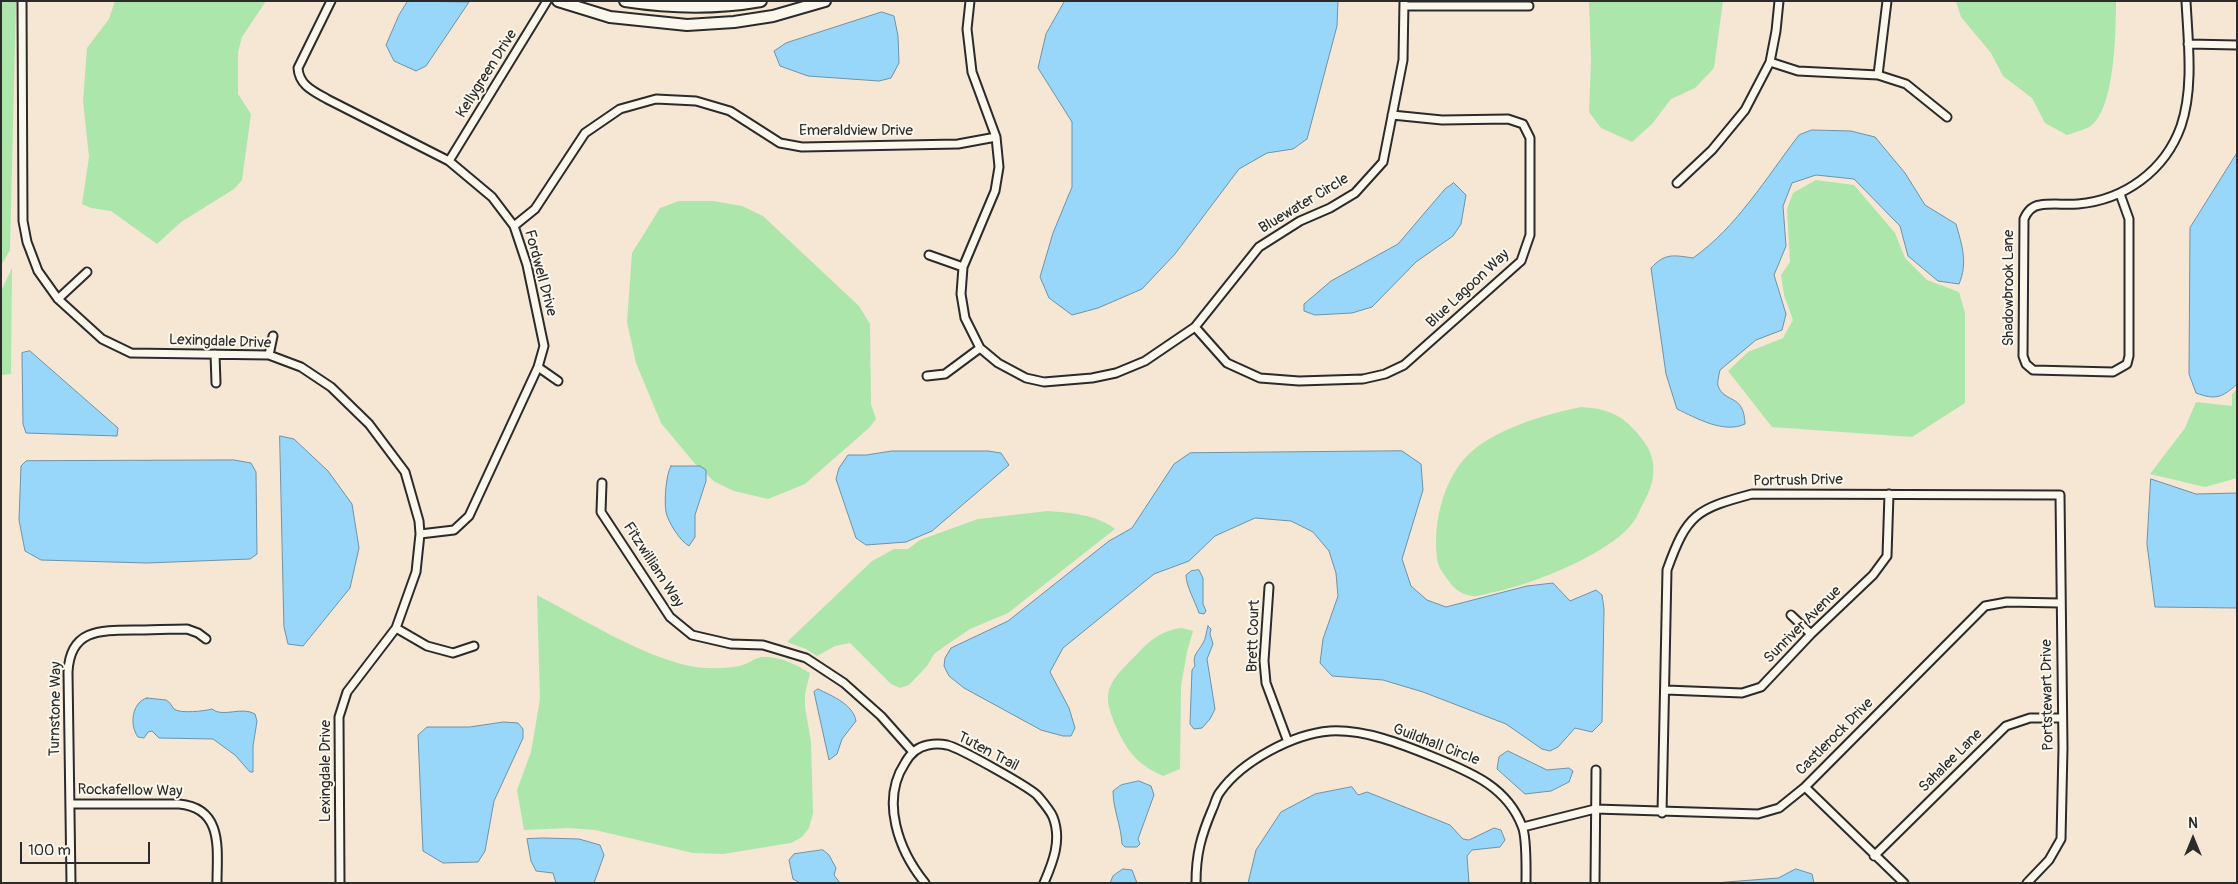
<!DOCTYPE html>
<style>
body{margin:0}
#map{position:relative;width:2238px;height:884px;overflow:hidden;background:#f6e6d4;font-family:Pangolin,sans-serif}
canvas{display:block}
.frame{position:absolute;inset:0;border:2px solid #2b2b2b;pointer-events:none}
.north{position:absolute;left:2168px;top:814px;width:50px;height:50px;-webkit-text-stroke:4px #fbf7ec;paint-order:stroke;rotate:0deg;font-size:14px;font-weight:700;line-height:20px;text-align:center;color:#2b2b2b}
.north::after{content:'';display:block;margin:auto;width:18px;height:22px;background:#2b2b2b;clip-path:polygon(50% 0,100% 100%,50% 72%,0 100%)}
.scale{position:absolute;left:20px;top:842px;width:130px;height:22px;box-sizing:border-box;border:2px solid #2b2b2b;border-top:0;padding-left:6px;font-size:15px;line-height:18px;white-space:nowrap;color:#2b2b2b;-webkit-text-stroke:4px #fbf7ec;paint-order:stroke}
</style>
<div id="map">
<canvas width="2238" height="884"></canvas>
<div class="frame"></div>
<div class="north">N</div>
<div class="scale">100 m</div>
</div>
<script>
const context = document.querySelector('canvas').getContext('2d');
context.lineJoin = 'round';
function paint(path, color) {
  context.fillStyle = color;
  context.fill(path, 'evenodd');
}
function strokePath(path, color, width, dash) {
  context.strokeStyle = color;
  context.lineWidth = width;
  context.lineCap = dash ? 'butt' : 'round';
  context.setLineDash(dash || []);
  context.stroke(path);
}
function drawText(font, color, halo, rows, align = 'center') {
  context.font = font + ' Pangolin,sans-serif';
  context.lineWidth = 4;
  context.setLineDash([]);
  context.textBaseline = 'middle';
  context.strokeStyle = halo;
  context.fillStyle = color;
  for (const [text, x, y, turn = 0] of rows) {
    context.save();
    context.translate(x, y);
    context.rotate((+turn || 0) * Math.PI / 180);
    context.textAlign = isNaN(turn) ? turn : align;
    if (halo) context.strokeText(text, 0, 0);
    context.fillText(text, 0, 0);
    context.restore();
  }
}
const green = new Path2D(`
 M1 1H16L10 250 1 266Z
 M115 1H266L242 37 238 52V94L251 114 242 180 234 189 181 222 157 244 111 211 91 208 82 204 89 157 83 101 87 48 109 19Z
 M1589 1H1723L1714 68 1695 88 1671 99 1652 124 1632 142 1601 128 1589 112 1591 60Z
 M1956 1H2116C2116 29 2115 106 2092 125 2086 130 2074 132 2067 135L2045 123 2032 98 2003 76 1991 53 1961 17Z
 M1816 180 1854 185 1895 233 1905 258 1927 280 1959 292 1965 313V403L1912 437 1772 427 1728 371 1748 352 1783 338 1793 320 1784 295 1781 275 1790 262 1787 209 1793 193Z
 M679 201H713L742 206 763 216 859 306 870 324 871 404 876 419 870 427 805 484 768 499 734 491 715 482 696 465 661 423 636 363 627 322 632 253 660 208Z
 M12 268 11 374 1 375V291Z
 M2237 389V478L2205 487 2150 474 2185 428 2196 402 2232 406V394Z
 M1581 407C1611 409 1624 416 1642 439 1657 457 1656 478 1646 498 1641 506 1638 517 1631 525 1606 555 1533 584 1494 592 1488 593 1478 597 1472 596 1462 595 1453 588 1448 580 1443 573 1437 566 1437 557 1433 523 1443 483 1465 458 1490 430 1546 414 1581 407Z
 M1048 511C1070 513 1096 514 1115 529L1008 613 970 629 945 646 934 654 927 666 909 685 900 688 891 684 850 643 835 646 817 656 806 649 787 642 872 561 894 549H908L920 540 978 519Z
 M537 595C583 619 639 655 690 666 704 669 724 669 739 666 747 665 755 657 764 657 780 656 797 665 810 673L805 694V707L811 742 813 813 809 828 802 837 791 843 723 854 693 853 595 830 569 828 524 830 517 790 531 752 540 699Z
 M1182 628 1193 631 1187 652 1181 686 1180 769 1163 776C1152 771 1140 764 1132 754 1123 744 1107 711 1108 698 1108 680 1126 666 1137 654 1150 640 1162 630 1182 628Z`);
const water = new Path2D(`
 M408 1 469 2 426 66 416 71 394 61 386 45 399 15Z
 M1065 1H1338L1337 26 1307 139 1293 149 1267 153 1239 169 1175 254 1142 289 1098 308 1072 315 1049 298 1040 277 1053 233 1072 187V122L1038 68 1046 34Z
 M882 12 894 16 898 36 899 63 891 78 879 81 808 76 780 66 774 51 786 43Z
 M1812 130 1851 131 1875 137 1905 173 1925 205 1956 224C1962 245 1968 263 1959 284L1938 281 1908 256 1900 226 1854 179 1816 175 1792 183 1783 206 1786 246 1774 275 1786 314 1782 330 1756 340 1720 370C1719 375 1717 382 1718 386 1725 404 1744 393 1745 424 1724 434 1696 418 1677 409L1666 374 1651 268C1665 253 1673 255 1693 258 1737 227 1766 178 1799 135Z
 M2237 153V384C2222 398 2215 400 2196 393L2189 374 2190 228Z
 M1454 183 1466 195 1461 224 1453 236 1416 262 1372 307 1352 313 1315 315 1304 311V304L1331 281 1398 244 1445 189Z
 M30 351 118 428 117 436 26 433 23 424 22 353Z
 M280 436 294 439 328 471 352 504 359 548 350 588 303 646 288 644 284 627Z
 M892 451H988L1001 453 1009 465 932 531 906 542 866 545 856 538 836 479 839 468 848 455H866Z
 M1402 451 1421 464 1423 490 1402 559 1411 586 1427 600 1446 607 1527 586 1553 583 1570 601 1596 590 1602 595 1604 609 1602 722 1592 732 1575 728 1558 747 1550 751 1542 749 1506 724 1423 692 1383 680 1332 676 1320 663 1323 639 1338 596 1336 573 1329 551 1313 532 1291 521 1255 518 1215 536 1189 561 1154 574 1063 648 1050 672 1069 708 1075 728 1071 736H1063L1041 730 964 688 949 676 944 666 945 658 951 648 1008 621 1109 541 1132 528 1174 464 1190 453Z
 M234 460 251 463 256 472 257 554 250 559 147 563 41 560 25 551 19 520 21 466 26 461Z
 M671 466H700L706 470V481L695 515V537L689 546C680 541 668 522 666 512 664 501 666 474 671 466Z
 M2151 479 2196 494 2237 493V608L2155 607 2147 544Z
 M1199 570 1203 578V604L1206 611 1204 614 1199 613C1195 601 1186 586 1186 575L1191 571Z
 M1208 626 1211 629 1210 634 1213 644 1207 659 1215 709 1210 719 1202 728 1194 729 1190 724 1192 670 1195 666C1192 655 1198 652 1203 643 1206 639 1206 632 1208 626Z
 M818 689C832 696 853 704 856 721L842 739 837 754 829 760 814 692Z
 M147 698 166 700C170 702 171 705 174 709 180 714 205 711 212 709 222 718 242 706 255 714L257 721 253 746V772H250L235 755 213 739 159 738 152 731 148 732 144 738 138 737C129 725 132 702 147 698Z
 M504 722 518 723 523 729V738L494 801 485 851 478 862 443 863 423 851 418 735 427 727H469Z
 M1508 751 1547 770 1569 768 1573 771 1569 782 1551 791 1525 794 1497 769 1499 757Z
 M1139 781 1151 786 1154 795 1138 839 1140 844 1137 847H1125L1122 844C1121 825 1113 809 1113 791L1121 785Z
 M1352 787 1358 795 1367 792 1450 825 1463 839 1469 840 1494 828 1501 830 1505 840 1500 847 1472 850 1467 856 1469 883H1248L1256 850 1281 812 1315 794Z
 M544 838 579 839 600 845 604 855 594 883H556L553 873 536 871 531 861 527 839Z
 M823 850 829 855 836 868 834 875 840 883H800L793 879 789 860 794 854Z
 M1123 869 1132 870 1137 883H1110L1113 876Z
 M1796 869 1812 874 1814 883H1714L1778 878Z`);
const street = new Path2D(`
 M22 1 23 221 27 242 38 271 58 299 102 339 131 353 269 355 301 367 331 387 369 424 405 472 419 521 420 534 416 572 396 628 347 692 339 717 340 883
 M331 1 298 68C299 85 313 91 327 99L449 161 492 197 514 226 527 265 544 346 538 367 469 516 454 530 420 534
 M970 1 967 29 972 72 996 137 999 167 995 191 963 267 961 294 965 318 980 348 998 363 1026 378 1044 382 1092 378 1116 373 1145 361 1195 327 1259 247 1300 221 1330 208 1355 193 1383 162 1403 60 1404 1
 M1405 6H1529
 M2188 44 2237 45
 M1770 62 1798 71 1878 75 1906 84 1947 117
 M1878 75 1887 1
 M449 161 547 1
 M1677 183 1712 150 1745 110 1770 62 1776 31 1779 1
 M2120 194 2129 219V356L2127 364 2113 372 2033 370 2026 364 2023 356 2024 219C2027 212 2031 206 2040 205 2052 203 2065 205 2078 204 2124 200 2165 171 2181 126 2194 88 2188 41 2186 1
 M514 226 535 209 585 133 620 109 656 99 696 101 730 111 780 143 802 147 958 144 996 137
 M929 255 963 267
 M58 299 87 272
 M1195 327 1227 363 1260 378 1299 381 1363 379 1385 374 1404 365 1521 261 1530 235V138L1523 124 1508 119 1442 120 1392 115
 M215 354 216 383
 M269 355 273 336
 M538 367 558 381
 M927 376 945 374 980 348
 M602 483 601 512 670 617 692 635 731 644 763 645 806 658 844 683 881 716 913 752
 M1269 587 1264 661 1266 683 1288 742
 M1791 615 1811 634
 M396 628 427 646 453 653 474 646
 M1666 690 1742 693 1761 687 1811 634 1873 575 1887 556 1889 494
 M1805 787 1904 883
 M70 804H179C224 808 217 850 217 883
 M1662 813 1667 570C1687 514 1696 509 1752 494L2060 495 2063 748 2061 839 2049 860 2027 883
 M1523 827 1595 809 1758 814 1779 808 1805 787 1985 606 2007 602 2060 603
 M1874 856 2006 726 2030 718H2062
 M71 883 68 672C70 630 99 630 133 630 151 630 169 629 187 629L198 633 206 639
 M925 883C899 851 880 801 905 763 910 754 917 747 928 745 933 744 942 744 947 745 960 748 1027 786 1037 795 1042 801 1050 810 1053 817 1062 840 1053 862 1044 883
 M1196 883C1196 854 1201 836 1212 810 1215 804 1216 797 1220 792 1242 761 1293 734 1330 731 1366 729 1404 745 1436 758 1472 773 1507 787 1522 826 1527 837 1526 869 1526 883
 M1595 883 1596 770`);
const secondary = new Path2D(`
 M558 1 610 17 687 25 734 22 773 16 825 1
 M625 1C670 8 716 9 761 1`);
const streetNames = [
 ["Kellygreen Drive",487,74,-58],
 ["Emeraldview Drive",856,131],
 ["Bluewater Circle",1304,204,-31],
 ["Fordwell Drive",540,273,75],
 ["Shadowbrook Lane",2009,288,-90],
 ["Blue Lagoon Way",1468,289,-43],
 ["Lexingdale Drive",220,342,2],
 ["Portrush Drive",1798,481,-1],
 ["Fitzwilliam Way",653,565,57],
 ["Sunriver Avenue",1803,625,-45],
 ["Brett Court",1254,636,-88],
 ["Portstewart Drive",2048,695,-91],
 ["Turnstone Way",56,709,-89],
 ["Castlerock Drive",1835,737,-45],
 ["Guildhall Circle",1436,745,21],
 ["Tuten Trail",988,752,28],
 ["Sahalee Lane",1951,761,-45],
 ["Lexingdale Drive",326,771,-90],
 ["Rockafellow Way",130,791,1]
];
paint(green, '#ace6ab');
paint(water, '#99d7fa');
strokePath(water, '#6d92a7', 1);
strokePath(street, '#2b2b2b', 11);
strokePath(secondary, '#2b2b2b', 14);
strokePath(street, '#fbf7ec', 7);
strokePath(secondary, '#fbf7ec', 10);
drawText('15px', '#2b2b2b', '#fbf7ec', streetNames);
</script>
